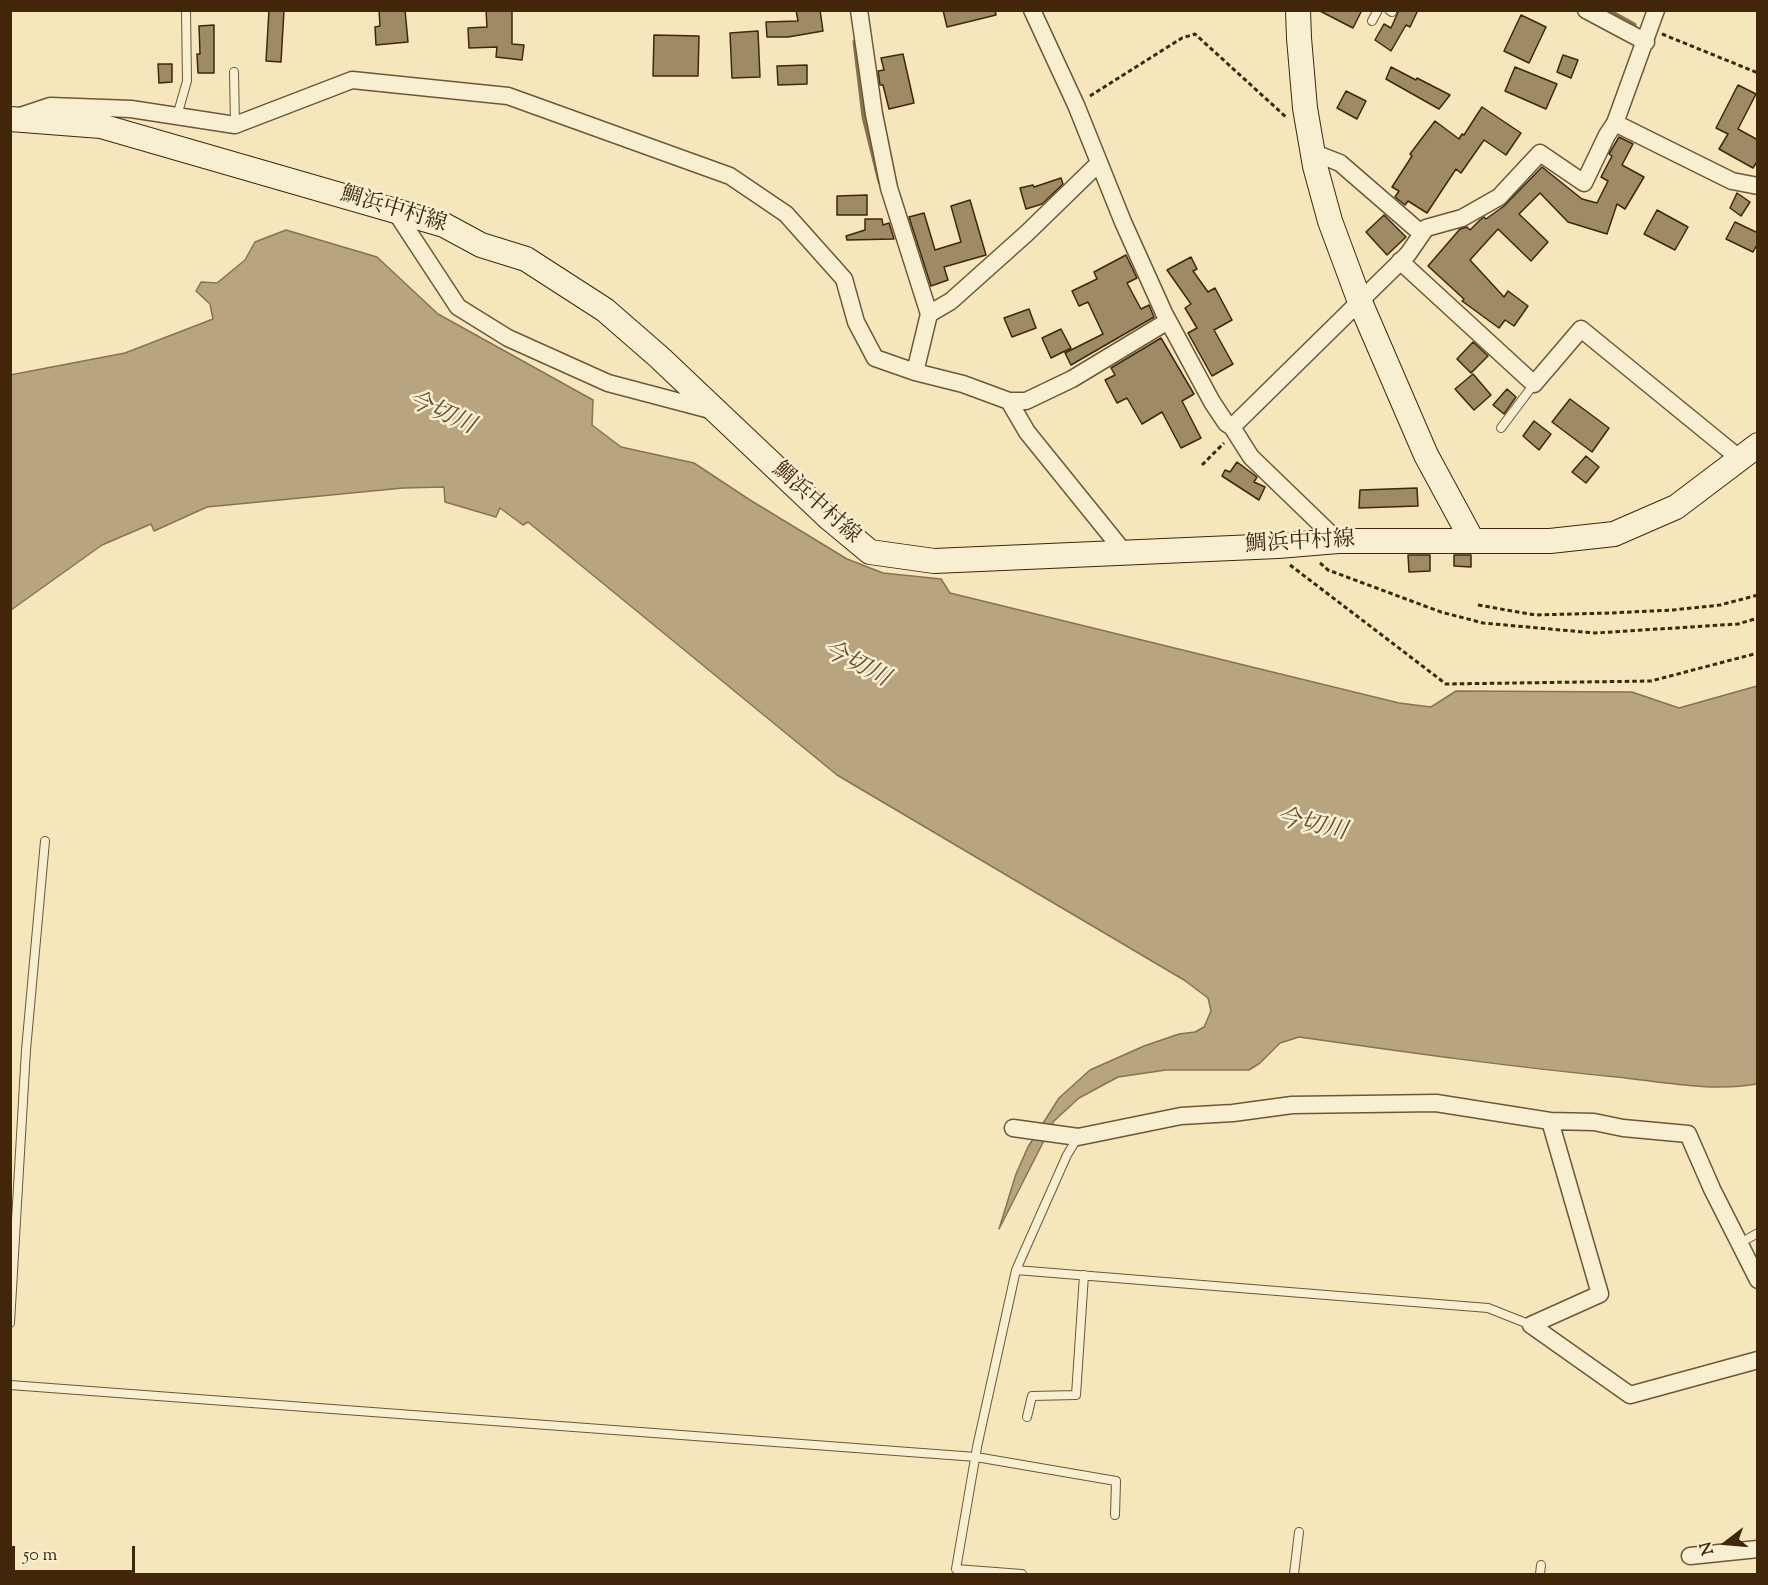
<!DOCTYPE html>
<meta charset="utf-8">
<style>
body{margin:0}
#map{position:relative;width:1768px;height:1585px;overflow:hidden;background:#f5e6bb;font-family:"Sorts Mill Goudy",serif}
canvas{display:block}
.frame{position:absolute;inset:0;border:12px solid #41260a;pointer-events:none}
.north{position:absolute;left:1696px;top:1513px;width:60px;height:60px;-webkit-text-stroke:4px #f8efd3;paint-order:stroke;rotate:254deg;font-size:16px;font-weight:700;line-height:24px;text-align:center;color:#41260a}
.north::after{content:'';display:block;margin:auto;width:21px;height:27px;background:#41260a;clip-path:polygon(50% 0,100% 100%,50% 72%,0 100%)}
.scale{position:absolute;left:12px;top:1546px;width:123px;height:27px;box-sizing:border-box;border:3px solid #41260a;border-top:0;padding-left:8px;font-size:18px;line-height:21px;white-space:nowrap;color:#41260a;-webkit-text-stroke:4px #f8efd3;paint-order:stroke}
</style>
<div id="map">
<canvas width="1768" height="1585"></canvas>
<div class="frame"></div>
<div class="north">N</div>
<div class="scale">50 m</div>
</div>
<script>
const context = document.querySelector('canvas').getContext('2d');
context.lineJoin = 'round';
function paint(path, color) {
  context.fillStyle = color;
  context.fill(path, 'evenodd');
}
function strokePath(path, color, width, dash) {
  context.strokeStyle = color;
  context.lineWidth = width;
  context.lineCap = dash ? 'butt' : 'round';
  context.setLineDash(dash || []);
  context.stroke(path);
}
function drawText(font, color, halo, rows, align = 'center') {
  context.font = font + ' "Sorts Mill Goudy","Noto Serif JP",serif';
  context.lineWidth = 5;
  context.setLineDash([]);
  context.textBaseline = 'middle';
  context.strokeStyle = halo;
  context.fillStyle = color;
  for (const [text, x, y, turn = 0] of rows) {
    context.save();
    context.translate(x, y);
    context.rotate((+turn || 0) * Math.PI / 180);
    context.textAlign = isNaN(turn) ? turn : align;
    if (halo) context.strokeText(text, 0, 0);
    context.fillText(text, 0, 0);
    context.restore();
  }
}
const water = new Path2D(`
 M286 230 377 257 438 314 593 400 592 425 621 447 694 463 750 500 847 559 883 573 941 579 950 593 1399 703 1431 707 1456 691 1632 692 1679 708 1757 686V1084C1712 1092 1663 1082 1617 1077 1511 1067 1405 1052 1299 1037L1280 1043 1260 1063 1249 1070H1166L1118 1077 1079 1098 1054 1121 999 1229 1016 1174 1028 1147 1059 1098 1090 1070 1144 1046 1179 1034 1195 1032 1204 1027 1211 1011 1208 998 1184 980 837 775 528 522 523 525 500 508 496 517 445 502 444 487 403 488 207 507 154 531 151 524 102 545 11 610 10 375 125 353 213 319 210 304 196 291 201 282 217 283 245 260 255 242Z`);
const stream = new Path2D(`
 M1607 10 1634 25
 M855 42 864 117 880 182`);
const building = new Path2D(`
 M269 10H284L281 62 266 61Z
 M379 10H405L408 42 376 45 375 27 380 26Z
 M486 10H512V44L524 45 522 60 496 57 497 47 469 48 468 28 487 27Z
 M796 10H820L823 31 788 37H767L766 22 798 21Z
 M943 10H995L996 15 947 27Z
 M1318 10H1362L1353 28Z
 M1399 10H1418L1410 27 1406 25 1391 51 1375 40 1384 24 1391 28Z
 M1521 15 1546 27 1529 63 1504 51Z
 M214 25V73H198L197 54H200L199 26Z
 M758 31 760 77 732 78 730 33Z
 M654 35 699 36 698 76H653Z
 M903 54 914 103 889 109 883 85H880L878 71 884 70 881 58Z
 M1563 55 1578 60 1571 78 1557 72Z
 M158 64H172V82L159 83Z
 M807 65V84L778 85 777 66Z
 M1391 67 1416 80 1417 78 1450 95 1439 109 1386 79Z
 M1515 67 1557 84 1546 109 1505 91Z
 M1738 85 1756 94 1738 129 1758 140V160L1753 168 1719 149 1728 134 1716 128Z
 M1346 91 1366 101 1357 119 1337 108Z
 M1482 107 1521 133 1506 155 1484 140 1461 173 1456 169 1427 213 1408 201 1405 205 1395 197 1399 191 1392 187 1412 156 1410 154 1435 121 1459 139 1462 134 1464 135Z
 M1619 137 1633 144 1622 165 1644 177 1625 209 1617 204 1607 234 1568 222 1540 193 1519 214 1548 242 1531 261 1498 229 1470 260 1504 297 1508 291 1528 306 1514 326 1505 320 1499 328 1462 301 1464 299 1428 266 1460 229 1467 227 1470 230 1480 220 1484 217 1486 219 1504 206 1542 167 1582 199 1597 203 1608 181 1601 177 1612 156 1609 154Z
 M1061 178 1063 184 1042 204 1026 209 1020 188 1033 185 1034 187Z
 M1737 193 1750 202 1741 216 1730 208Z
 M867 195V215H837V196Z
 M970 200 986 255 944 267 948 280 931 286 909 217 924 213 935 250 961 242 951 206Z
 M1657 210 1688 227 1675 250 1644 234Z
 M1384 215 1406 237 1387 255 1366 232Z
 M865 219H882L883 225 889 223 894 239 847 240 846 236 865 230Z
 M1735 222 1758 233V243L1753 252 1726 239Z
 M1126 255 1137 278 1127 283 1141 309 1149 305 1154 317 1071 365 1065 353 1103 334 1088 302 1079 306 1072 291 1097 279 1094 272Z
 M1191 257 1197 269 1193 271 1208 292 1215 288 1232 320 1214 330 1233 364 1212 376 1188 333 1197 328 1185 308 1191 304 1167 270Z
 M1029 309 1036 328 1012 337 1004 318Z
 M1061 329 1071 348 1051 358 1042 338Z
 M1161 338 1194 394 1182 401 1201 438 1181 448 1162 412 1142 424 1127 398 1117 403 1105 380 1115 375 1111 368Z
 M1473 342 1488 356 1471 373 1457 359Z
 M1473 374 1491 395 1474 410 1455 389Z
 M1507 389 1516 397 1504 414 1493 405Z
 M1570 399 1609 428 1592 452 1552 422Z
 M1534 421 1551 434 1539 450 1523 436Z
 M1586 456 1599 467 1586 483 1572 472Z
 M1237 462 1257 477 1254 482 1265 487 1259 500 1222 476 1225 470 1230 472Z
 M1417 488 1418 506 1359 508 1360 490Z
 M1408 555H1430V571L1409 572Z
 M1454 555H1471V567L1454 566Z`);
const path = new Path2D(`
 M1662 34 1758 73
 M1090 96 1182 38 1195 34 1286 117
 M1202 465 1224 443
 M1320 563 1328 570 1441 612 1483 623 1595 633 1738 624 1758 618
 M1290 565 1446 684 1651 681 1758 653
 M1478 605 1535 615 1610 613 1673 610 1720 605 1758 595`);
const lane = new Path2D(`
 M1389 10 1392 12
 M1372 21 1378 10
 M234 72 235 125
 M177 116 187 81 186 10
 M1501 428 1534 384
 M1740 1243 1758 1233
 M1016 1270 1067 1155 1078 1137
 M10 1323 26 1050 45 841
 M10 1385 976 1457 1116 1481 1115 1515
 M1027 1417 1032 1396 1076 1395 1084 1275
 M1022 1574 956 1569 977 1447 1016 1270 1488 1308 1531 1325
 M1294 1574 1299 1532
 M1540 1574 1541 1565`);
const street = new Path2D(`
 M859 10 874 114 889 188 929 314
 M1032 10 1076 105 1123 222 1164 313 1212 402 1226 423 1232 427 1251 457 1338 541
 M1586 10 1646 42
 M20 116 50 106 131 109 235 125 352 80 508 96 730 176 786 214 844 279 856 322 875 358 915 372
 M1615 123 1732 181 1758 186
 M1312 152 1340 163 1422 234
 M395 211 458 307 508 338 608 383 714 411
 M1400 261 1534 384 1581 329 1739 458
 M1009 401 963 384 915 372 929 314 951 301 1027 233 1099 163
 M1232 427 1408 254 1426 228 1462 218 1499 197 1540 153 1584 183 1607 135 1615 123 1656 10
 M1124 552 1027 432 1009 401H1026L1072 379 1168 321
 M1550 1121 1600 1294 1531 1325 1630 1395 1758 1360
 M1013 1128 1078 1137 1181 1116 1233 1113 1292 1105 1436 1103 1550 1121 1594 1122 1623 1128 1688 1134 1712 1189 1758 1280
 M1690 1556 1758 1549`);
const secondary = new Path2D(`
 M1298 10 1299 38 1305 108 1315 166 1330 221 1360 302 1426 455 1472 540
 M10 119 101 126 444 225 481 245 526 259 605 310 659 357 829 518 870 552 934 561 1278 546 1338 541H1550L1614 534 1676 507 1758 445`);
const streetNames = [
 ["鯛浜中村線",393,211,17],
 ["鯛浜中村線",815,504,42],
 ["鯛浜中村線",1300,544,-3]
];
const waterNames = [
 ["今切川",440,415,24],
 ["今切川",855,666,27],
 ["今切川",1311,827,12]
];
paint(water, '#b8a57f');
strokePath(water, '#887250', 1.5);
strokePath(stream, '#887250', 5);
paint(building, '#9f8a66');
strokePath(building, '#41260a', 1.5);
strokePath(lane, '#6e5636', 10);
strokePath(street, '#6e5636', 19);
strokePath(secondary, '#41260a', 26);
strokePath(path, '#41260a', 3, [4.5, 3]);
strokePath(lane, '#f8efd3', 8);
strokePath(street, '#f8efd3', 16);
strokePath(secondary, '#f8efd3', 24);
drawText('22px', '#41260a', '#f8efd3', streetNames);
drawText('italic 24px', '#654c2d', '#f8efd3', waterNames);
</script>
